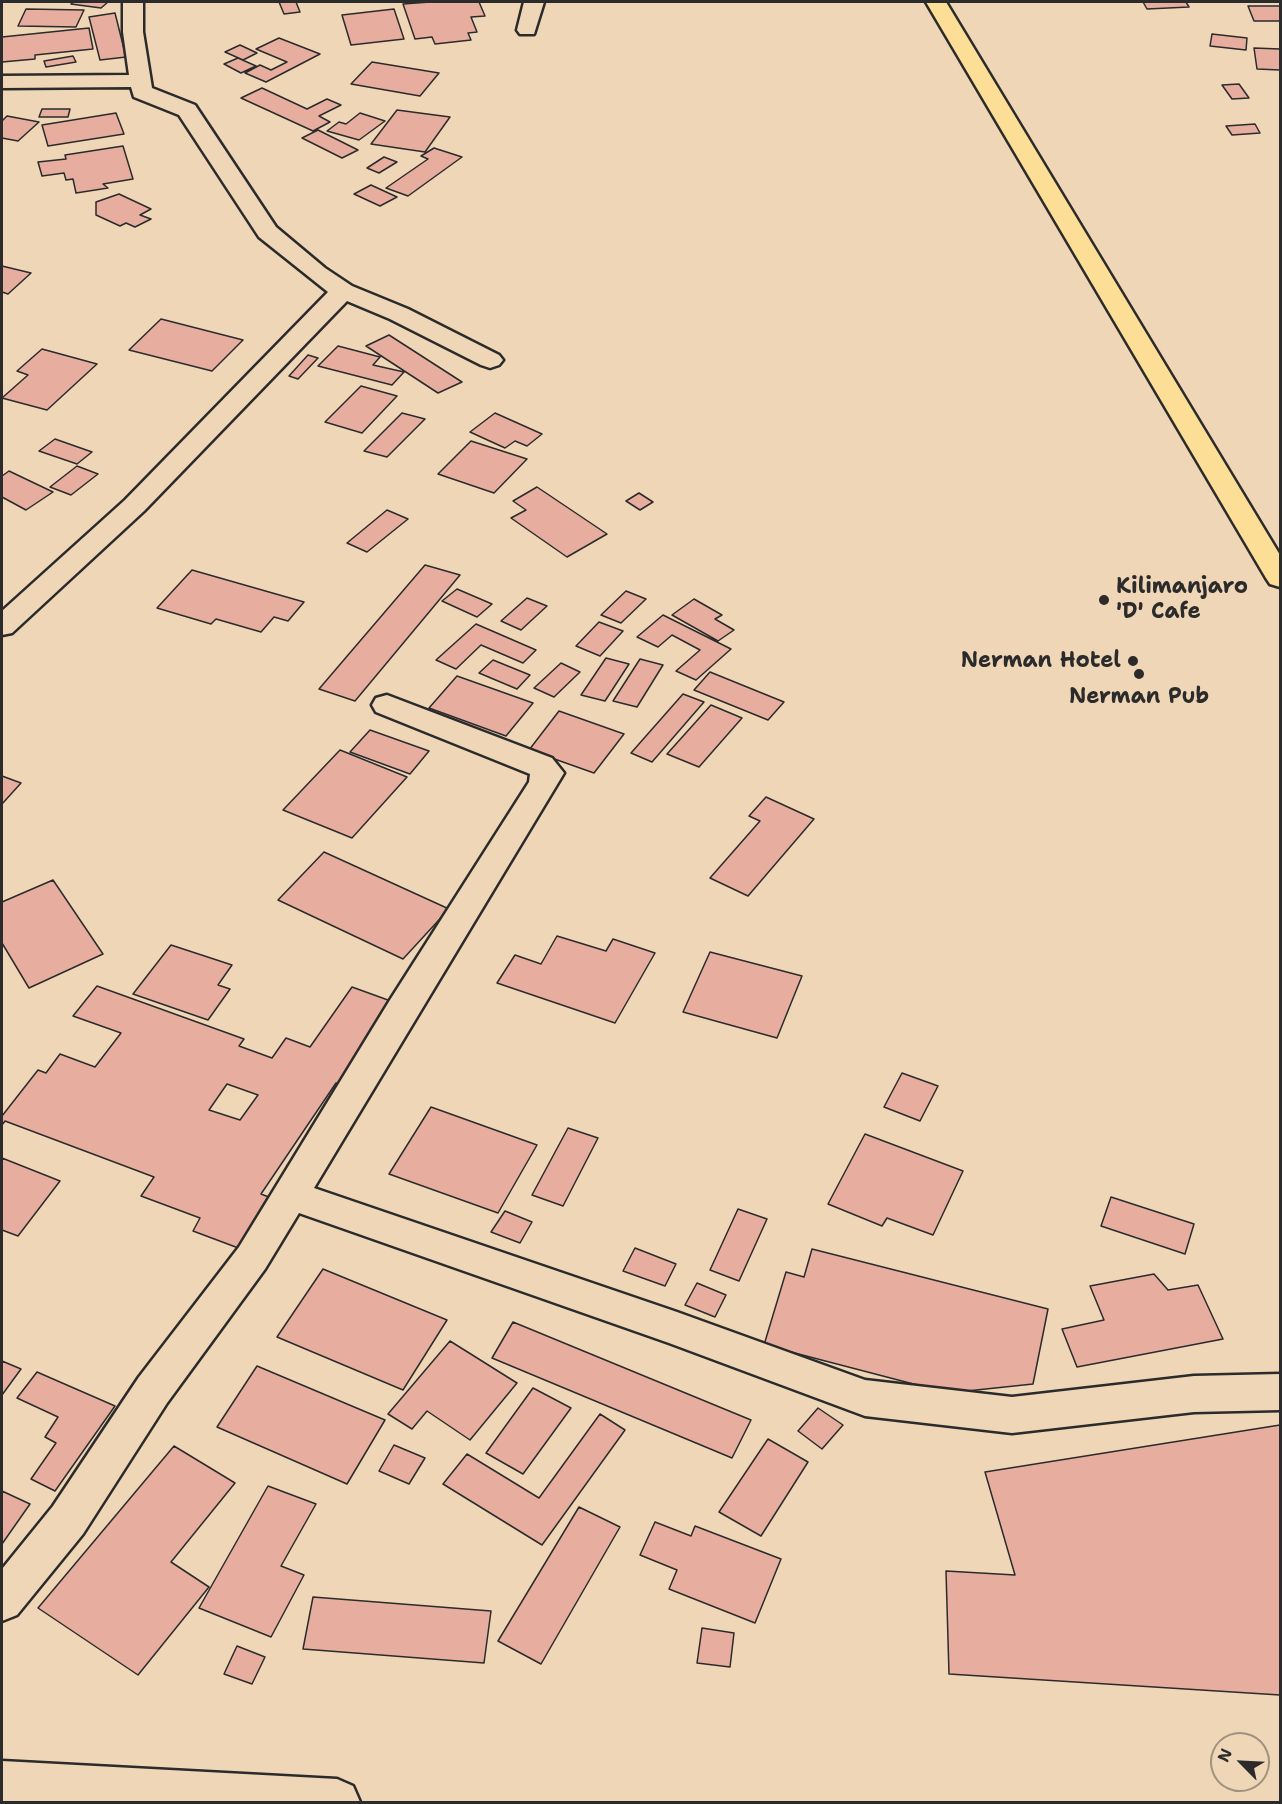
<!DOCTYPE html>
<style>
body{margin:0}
#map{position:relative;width:1282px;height:1804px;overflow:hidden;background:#efd6b7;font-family:"Shantell Sans",sans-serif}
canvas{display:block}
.frame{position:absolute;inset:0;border:3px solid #2b2b2b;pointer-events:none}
.north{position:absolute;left:1210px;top:1732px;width:60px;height:60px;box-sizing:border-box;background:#efd6b7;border:2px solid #a1927f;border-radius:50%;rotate:294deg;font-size:16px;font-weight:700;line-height:24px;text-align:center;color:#2b2b2b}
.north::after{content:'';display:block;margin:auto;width:21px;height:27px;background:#2b2b2b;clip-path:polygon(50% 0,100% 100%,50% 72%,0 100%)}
</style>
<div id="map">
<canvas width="1282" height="1804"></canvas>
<div class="frame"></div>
<div class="north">N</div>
</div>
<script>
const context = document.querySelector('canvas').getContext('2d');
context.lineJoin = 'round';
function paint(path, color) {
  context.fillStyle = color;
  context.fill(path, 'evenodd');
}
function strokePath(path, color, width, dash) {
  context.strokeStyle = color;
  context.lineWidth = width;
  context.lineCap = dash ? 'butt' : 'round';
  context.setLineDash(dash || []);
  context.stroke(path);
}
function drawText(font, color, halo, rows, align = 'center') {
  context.font = font + ' "Shantell Sans",sans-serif';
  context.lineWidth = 6;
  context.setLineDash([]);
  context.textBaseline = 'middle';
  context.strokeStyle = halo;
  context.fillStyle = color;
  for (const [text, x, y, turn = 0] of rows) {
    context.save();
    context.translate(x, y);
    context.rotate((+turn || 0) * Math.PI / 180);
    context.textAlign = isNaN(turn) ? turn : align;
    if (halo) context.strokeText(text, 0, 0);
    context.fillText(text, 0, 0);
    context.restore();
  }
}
const building = new Path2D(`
 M73 2H108L101 8 71 4Z
 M279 2H296L300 12 284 14Z
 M430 2H479L485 16 471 17 477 32 468 33 471 40 435 44 432 37 415 39 403 4Z
 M1143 2H1186L1189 7 1147 9Z
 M1248 6H1280V21H1254Z
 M26 9 84 10 76 27 18 26Z
 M394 9 404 39 351 45 342 15Z
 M115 13 126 57 100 60 89 17Z
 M89 28 93 49 35 55V59L2 62V37Z
 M1212 34 1247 38 1246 50 1210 46Z
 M279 38 320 54 266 82 245 73 260 65 271 70 287 62 256 49Z
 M240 45 257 53 243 60 225 52Z
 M1254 48 1280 49V70L1257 69Z
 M73 56 76 62 46 67 44 61Z
 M238 58 256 66 241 73 224 64Z
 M372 62 439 73 420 96 351 84Z
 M1239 84 1249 98 1232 99 1222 85Z
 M262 88 307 109 327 99 341 105 319 116 330 122 313 131 241 98Z
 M42 109H70L68 117H39Z
 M397 110 450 117 425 152 371 144Z
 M116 113 124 134 48 146 42 125Z
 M360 113 385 121 359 140 327 131 339 122 346 124Z
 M7 116 39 122 18 141 2 138V121Z
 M1255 124 1260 133 1232 135 1226 126Z
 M318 130 358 150 342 158 302 138Z
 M123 146 133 179 103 184 108 188 76 193 73 179 66 180 64 173 42 176 38 162 66 159 65 155Z
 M434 148 462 157 408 196 386 188 428 159 421 156Z
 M384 157 397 162 379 173 367 168Z
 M371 185 397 197 380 206 354 194Z
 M119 194 151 209 140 215 151 219 135 227 126 223 120 226 96 215V202Z
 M2 266 31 273 8 294 2 292Z
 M161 319 243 340 212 371 129 350Z
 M389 335 462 382 438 393 366 346Z
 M338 346 380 357 373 365 404 372 392 385 318 366Z
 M42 349 97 364 47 410 2 398 28 375 17 371Z
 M308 355 318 358 298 379 289 376Z
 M361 386 397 396 362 433 325 422Z
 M402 413 425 419 387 457 364 451Z
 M495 413 542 434 527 446 515 441 505 448 470 432Z
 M55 439 92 452 77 464 39 451Z
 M471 441 527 459 494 493 438 474Z
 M77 466 98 474 71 495 50 487Z
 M9 471 53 492 26 510 2 497V476Z
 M537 487 607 534 567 557 511 518 526 510 513 501Z
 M639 493 653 502 640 510 626 501Z
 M387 510 408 519 367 552 347 543Z
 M425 565 460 575 355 701 319 689Z
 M192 570 304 602 288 621 274 617 261 632 216 619 211 624 157 608Z
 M457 589 492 604 477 617 442 601Z
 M626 591 646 599 621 623 601 615Z
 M527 598 547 606 521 630 501 621Z
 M694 599 722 615 715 619 734 630 718 641 672 615Z
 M663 615 731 649 696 680 676 671 700 650 672 635 658 647 637 637Z
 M599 622 623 631 600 656 576 646Z
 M476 624 536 650 523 663 481 645 456 669 436 660Z
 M606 658 629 664 605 701 581 695Z
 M640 659 663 665 637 707 613 701Z
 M493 660 530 675 517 689 479 673Z
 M561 663 580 672 554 697 534 688Z
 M710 672 784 702 768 720 694 690Z
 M457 676 533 703 506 736 429 708Z
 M683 694 704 702 652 762 631 753Z
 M711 705 742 718 699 767 667 754Z
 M559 711 624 734 594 773 529 750Z
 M370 730 429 751 410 774 350 752Z
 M340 750 407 777 352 838 283 810Z
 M2 776 21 783 2 804Z
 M766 797 814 819 748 896 710 878 760 821 749 816Z
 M324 852 449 909 403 959 278 900Z
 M53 880 103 954 29 988 2 943V902Z
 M557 936 606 951 613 939 655 953 615 1023 497 983 515 955 541 964Z
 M171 945 232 965 218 985 230 989 208 1020 133 994Z
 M710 952 802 976 777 1038 683 1012Z
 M97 986 244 1039 239 1046 272 1058 286 1038 310 1047 352 987 399 1004 344 1085 336 1083 261 1194 274 1199 241 1249 193 1231 200 1218 141 1196 154 1177 5 1121 2 1125V1116L38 1070 46 1073 60 1054 95 1067 121 1033 73 1016ZM227 1084 258 1095 240 1120 209 1110Z
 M902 1073 938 1086 920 1121 884 1107Z
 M431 1107 537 1145 498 1213 389 1174Z
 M568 1128 598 1138 563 1206 532 1195Z
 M865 1134 963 1171 933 1235 887 1218 882 1226 828 1204Z
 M2 1158 60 1181 18 1236 2 1230Z
 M1111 1197 1194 1224 1185 1254 1101 1226Z
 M738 1209 767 1219 739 1281 710 1270Z
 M505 1211 532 1222 520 1243 491 1232Z
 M635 1248 676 1264 665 1286 623 1271Z
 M812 1249 1048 1309 1033 1384 948 1393 764 1345 786 1272 804 1277Z
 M323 1269 447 1320 403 1390 277 1337Z
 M1154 1274 1168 1290 1198 1285 1223 1339 1077 1367 1062 1329 1104 1320 1090 1286Z
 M697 1283 726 1295 715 1317 685 1305Z
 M513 1322 751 1420 732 1458 492 1358Z
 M450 1341 517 1383 470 1440 427 1411 412 1429 388 1414Z
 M2 1361 21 1369 2 1395Z
 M257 1366 385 1420 347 1484 217 1427Z
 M37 1372 115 1406 55 1491 31 1479 56 1443 45 1437 58 1417 17 1398Z
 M533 1388 571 1408 523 1474 486 1453Z
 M818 1408 843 1425 822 1449 798 1431Z
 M600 1414 625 1430 542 1545 443 1484 467 1454 539 1498Z
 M1280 1425V1695L949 1674 946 1571 1015 1575 985 1472Z
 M768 1439 808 1462 761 1536 719 1512Z
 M394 1445 425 1458 409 1484 379 1471Z
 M174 1446 235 1483 171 1562 209 1587 138 1675 38 1608Z
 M268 1486 316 1504 281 1566 304 1575 271 1637 199 1608Z
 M2 1491 30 1504 2 1544Z
 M579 1507 620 1527 541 1664 498 1641Z
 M655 1522 691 1536 695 1526 781 1559 755 1623 669 1589 677 1570 640 1555Z
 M313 1597 491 1611 484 1663 303 1649Z
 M702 1628 734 1633 730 1667 697 1663Z
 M237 1646 265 1657 252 1684 224 1674Z`);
const street = new Path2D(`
 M123 2H143V32L152 88 195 105 276 227 325 268 352 286 408 309 499 355 503 360 499 365 490 368 481 365 390 319 347 301 144 511 12 633 2 635V611L125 500 328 292 259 237 179 115 134 97 131 87 2 88V76L129 75 123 32Z
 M524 2H544L534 34H520L517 30Z
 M387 695 552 758 564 773 314 1188 677 1312 865 1380 1012 1397 1194 1376 1280 1374V1410L1194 1412 1012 1433 865 1416 669 1343 299 1213 265 1269 167 1403 83 1534 17 1615 2 1621V1569L53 1506 139 1377 239 1247 390 1000 529 782 530 774 376 712 372 705 376 698Z`);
const secondary = new Path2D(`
 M2 1761 337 1779 353 1786 360 1802H2Z`);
const highway = new Path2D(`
 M926 2H946L1280 555V587L1270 584 1266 578Z`);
const markers = [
 [1104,600,6,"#2b2b2b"],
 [1133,661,6,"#2b2b2b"],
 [1139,674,6,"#2b2b2b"]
];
const poiNames = [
 ["Kilimanjaro",1116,587],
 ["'D' Cafe",1116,612],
 ["Nerman Hotel",1121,661,"right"],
 ["Nerman Pub",1139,697,"center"]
];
paint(building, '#e7aea0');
strokePath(building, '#2b2b2b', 1.5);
strokePath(street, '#2b2b2b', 5);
strokePath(secondary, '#2b2b2b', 5);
strokePath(highway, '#2b2b2b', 5);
paint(street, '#efd6b7');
paint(secondary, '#efd6b7');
paint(highway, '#fdde96');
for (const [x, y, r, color] of markers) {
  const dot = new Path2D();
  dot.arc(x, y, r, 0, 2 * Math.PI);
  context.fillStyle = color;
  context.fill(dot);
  strokePath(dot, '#efd6b7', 2);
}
drawText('bold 22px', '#2b2b2b', '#efd6b7', poiNames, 'left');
</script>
